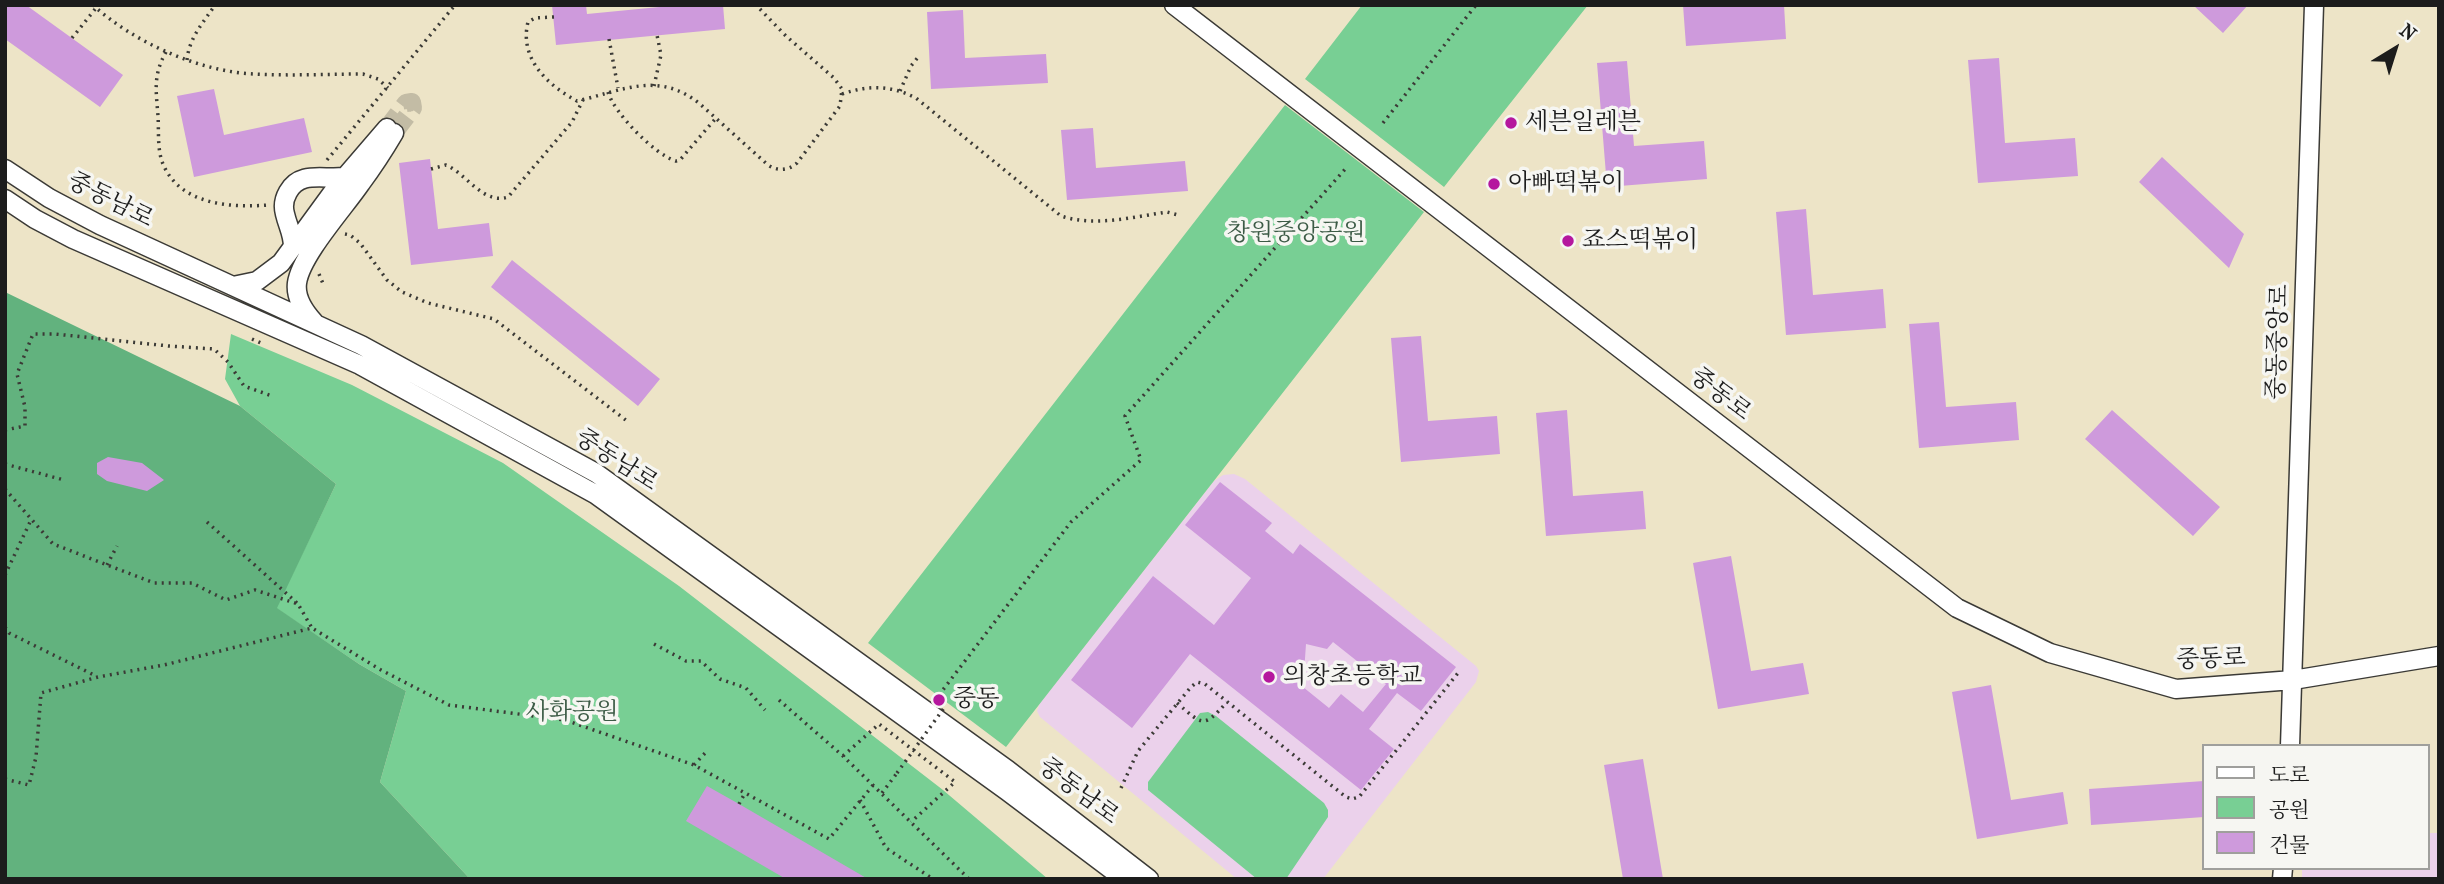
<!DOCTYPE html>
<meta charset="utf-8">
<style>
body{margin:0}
#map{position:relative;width:2444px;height:884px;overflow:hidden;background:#ede4c7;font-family:"IM FELL French Canon","Noto Serif KR",serif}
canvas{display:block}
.frame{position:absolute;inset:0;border:7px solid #1c1c1c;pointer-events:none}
.legend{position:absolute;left:2202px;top:744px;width:228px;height:126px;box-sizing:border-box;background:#f6f6f2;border:2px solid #9f9f9c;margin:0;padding:9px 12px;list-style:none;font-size:21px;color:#1c1c1c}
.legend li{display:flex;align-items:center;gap:14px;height:35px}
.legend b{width:35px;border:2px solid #9f9f9c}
.north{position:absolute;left:2360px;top:14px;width:70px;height:70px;-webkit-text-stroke:5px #f6f6f2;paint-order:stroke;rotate:38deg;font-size:19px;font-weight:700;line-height:28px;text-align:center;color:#1c1c1c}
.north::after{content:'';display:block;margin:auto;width:24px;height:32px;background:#1c1c1c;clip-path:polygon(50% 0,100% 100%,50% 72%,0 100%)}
</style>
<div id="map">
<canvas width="2444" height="884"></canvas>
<div class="frame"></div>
<ul class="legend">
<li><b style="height:9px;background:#fff"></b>도로</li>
<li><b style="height:19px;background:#78cf94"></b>공원</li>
<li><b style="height:19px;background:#ce9adc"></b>건물</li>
</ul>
<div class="north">N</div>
</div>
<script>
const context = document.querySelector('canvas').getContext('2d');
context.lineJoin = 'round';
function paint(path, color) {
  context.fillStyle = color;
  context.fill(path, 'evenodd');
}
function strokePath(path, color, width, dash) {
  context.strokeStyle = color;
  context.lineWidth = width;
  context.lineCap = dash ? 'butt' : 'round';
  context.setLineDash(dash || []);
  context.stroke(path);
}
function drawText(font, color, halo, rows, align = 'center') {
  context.font = font + ' "IM FELL French Canon","Noto Serif KR",serif';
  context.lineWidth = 7;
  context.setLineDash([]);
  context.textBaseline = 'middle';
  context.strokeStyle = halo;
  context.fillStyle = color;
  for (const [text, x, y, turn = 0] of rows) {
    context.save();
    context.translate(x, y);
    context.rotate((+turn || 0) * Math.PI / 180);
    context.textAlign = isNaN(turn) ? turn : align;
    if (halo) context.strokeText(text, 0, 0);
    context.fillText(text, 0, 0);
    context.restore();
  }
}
const built = new Path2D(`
 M1234 474 1245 479 1476 666 1479 671 1476 682 1323 879H1237L1040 717 1037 711 1040 703 1214 481 1223 475Z
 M2428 833H2439V879H2302V868H2428Z`);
const green = new Path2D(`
 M1362 5H1588L1444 187 1305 79Z
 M1285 105 1424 212 1006 747 868 643Z
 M231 334 352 385 503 463 679 586 943 790 1048 879H470L380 782 406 691 359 664 276 608 336 484 240 406 225 379Z
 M1208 712 1216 716 1324 803 1328 810V817L1286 879H1257L1148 790V782L1200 713Z`);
const forest = new Path2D(`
 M5 292 240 406 336 484 277 608 359 664 406 691 380 782 470 879H5Z`);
const building = new Path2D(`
 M5 5H26L123 75 100 107 5 39Z
 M552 5H586L587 14 680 5H723L725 29 556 45Z
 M1683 5H1784L1786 39 1686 46Z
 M2193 5H2248L2223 33Z
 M963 10 965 58 1046 54 1048 83 931 89 927 12Z
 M1999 58 2005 143 2075 138 2078 176 1978 183 1968 60Z
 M1627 61 1634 146 1704 141 1707 179 1607 187 1597 63Z
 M214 89 224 135 304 118 312 152 194 177 177 96Z
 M1093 128 1096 168 1185 161 1188 191 1067 200 1061 130Z
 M2162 157 2244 234 2229 268 2139 182Z
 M430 159 438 229 489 223 493 256 411 265 399 163Z
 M1806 209 1813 295 1883 289 1886 328 1786 335 1776 212Z
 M512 260 660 379 638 406 491 287Z
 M1939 322 1946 407 2016 402 2019 440 1919 448 1909 324Z
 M1421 336 1428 421 1497 416 1500 454 1401 462 1391 338Z
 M1567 410 1573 496 1643 491 1646 529 1546 536 1536 413Z
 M2112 410 2220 507 2193 536 2085 439Z
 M108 457 142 463 164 480 147 491 107 481 97 474V463Z
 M1220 482 1272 523 1265 531 1293 554 1300 544 1456 667 1421 711 1397 693 1369 729 1394 749 1361 790 1190 654 1132 728 1071 680 1153 576 1214 625 1251 578 1185 525ZM1333 642 1386 684 1363 712 1341 694 1329 708 1303 687 1306 644 1327 649Z
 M1731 556 1751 671 1803 663 1809 694 1718 709 1693 563Z
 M1991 685 2011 800 2063 792 2068 824 1977 839 1952 692Z
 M1643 759 1663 879H1623L1604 765Z
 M2204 781V817L2091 825 2089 789Z
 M707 786 739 804 868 879H786L686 821Z`);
const minorTunnel = new Path2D(`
 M387 128 406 103 412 102 413 108 394 133`);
const path = new Path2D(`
 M93 5C133 42 200 72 255 74 291 76 327 74 363 74L378 79 388 88
 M554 17 535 18 528 22C519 58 547 85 577 101 622 91 658 70 700 104L768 165C777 171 788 171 797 163L840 106 842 89 834 78 786 36 756 5
 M72 38 96 8
 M609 39 618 88
 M166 52C153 75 156 90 158 116 159 131 157 150 163 164 180 205 231 208 268 205
 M187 60C189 38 203 23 215 5
 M654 86 661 55 657 35
 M900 91 911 66 919 56
 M608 92C614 113 655 155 676 161L680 160 716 118
 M842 94C869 85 890 85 916 98L1061 216C1094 227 1133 217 1167 212L1178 215
 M1383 123 1476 5
 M327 160 455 5
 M431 169 446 165C467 174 483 205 508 197L572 122 583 100
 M345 234 350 235 360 243 387 280 402 292 428 303 494 319 627 421
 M319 274 324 286
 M252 339 261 343
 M5 430 25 426V407L17 374 33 334H55L169 346 214 349 228 362 244 386 272 396
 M5 464 64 480
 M5 489 53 544 154 583H192L226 600 255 590 298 604 312 628
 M207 522 297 603
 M107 565 117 546
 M5 575 31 520
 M5 627 9 633 96 676
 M654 644 686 661H701L720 679 746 688 765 710
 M939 695 1071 522 1141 460 1125 416 1348 166
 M779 700 843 756 969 879
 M1177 703C1203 725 1203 729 1227 702
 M843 756 879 724 955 782 911 822
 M694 765 707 751
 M5 779 29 785 36 757 41 693 98 677 164 665 312 628 381 670 449 705 565 720 694 765 829 839 874 784
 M1121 788 1138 751 1191 687 1197 682 1205 684 1346 797 1352 799 1359 797 1458 673
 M882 793 897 773
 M860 800 886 848 933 879
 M739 804 745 793`);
const minor = new Path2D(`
 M1174 5 1957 608 2050 653 2176 689 2293 680 2439 656
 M5 169 49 198 100 225 361 345 596 473 1008 770 1149 879
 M5 199 35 219 73 239 360 365 595 494 1007 791 1124 879
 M293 247C293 234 288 227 285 214 283 207 284 199 288 192 300 170 324 180 344 177
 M233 286 257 281 281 263 338 185 387 128
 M314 322C304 311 295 298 297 283 301 255 344 208 361 183 373 167 384 150 394 133
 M2290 746 2314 5
 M2282 879 2283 868`);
const pathBridge = new Path2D(`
 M897 773 944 708`);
const markers = [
 [1511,123,7,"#b5179e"],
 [1494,184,7,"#b5179e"],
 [1568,241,7,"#b5179e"],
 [1269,677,7,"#b5179e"],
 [939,700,7,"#b5179e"]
];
const poiNames = [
 ["세븐일레븐",1525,123],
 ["아빠떡볶이",1508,184],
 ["죠스떡볶이",1582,241],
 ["의창초등학교",1283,677],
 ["중동",953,700]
];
const streetNames = [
 ["중동남로",110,201,27],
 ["중동중앙로",2279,342,-88],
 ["중동로",1720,395,38],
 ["중동남로",616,461,33],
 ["중동로",2211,660,-2],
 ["중동남로",1078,792,37]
];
const parkNames = [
 ["창원중앙공원",1296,234],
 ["사화공원",572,713]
];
paint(built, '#ebd1eb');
paint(green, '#78cf94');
paint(forest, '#62b27e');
paint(building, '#ce9adc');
strokePath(minorTunnel, '#c3bca5', 18, [18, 9]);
strokePath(minor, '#3b3a36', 21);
strokePath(path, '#3b3a36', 3.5, [2, 5]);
strokePath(minor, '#fff', 18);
strokePath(pathBridge, '#3b3a36', 3.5, [2, 5]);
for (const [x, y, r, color] of markers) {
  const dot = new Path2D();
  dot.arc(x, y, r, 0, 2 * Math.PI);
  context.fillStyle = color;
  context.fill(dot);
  strokePath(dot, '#f6f6f2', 2.5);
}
drawText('24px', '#1c1c1c', '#f6f6f2', poiNames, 'left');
drawText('24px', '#1c1c1c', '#f6f6f2', streetNames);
drawText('24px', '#3c5b46', '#f6f6f2', parkNames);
</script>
